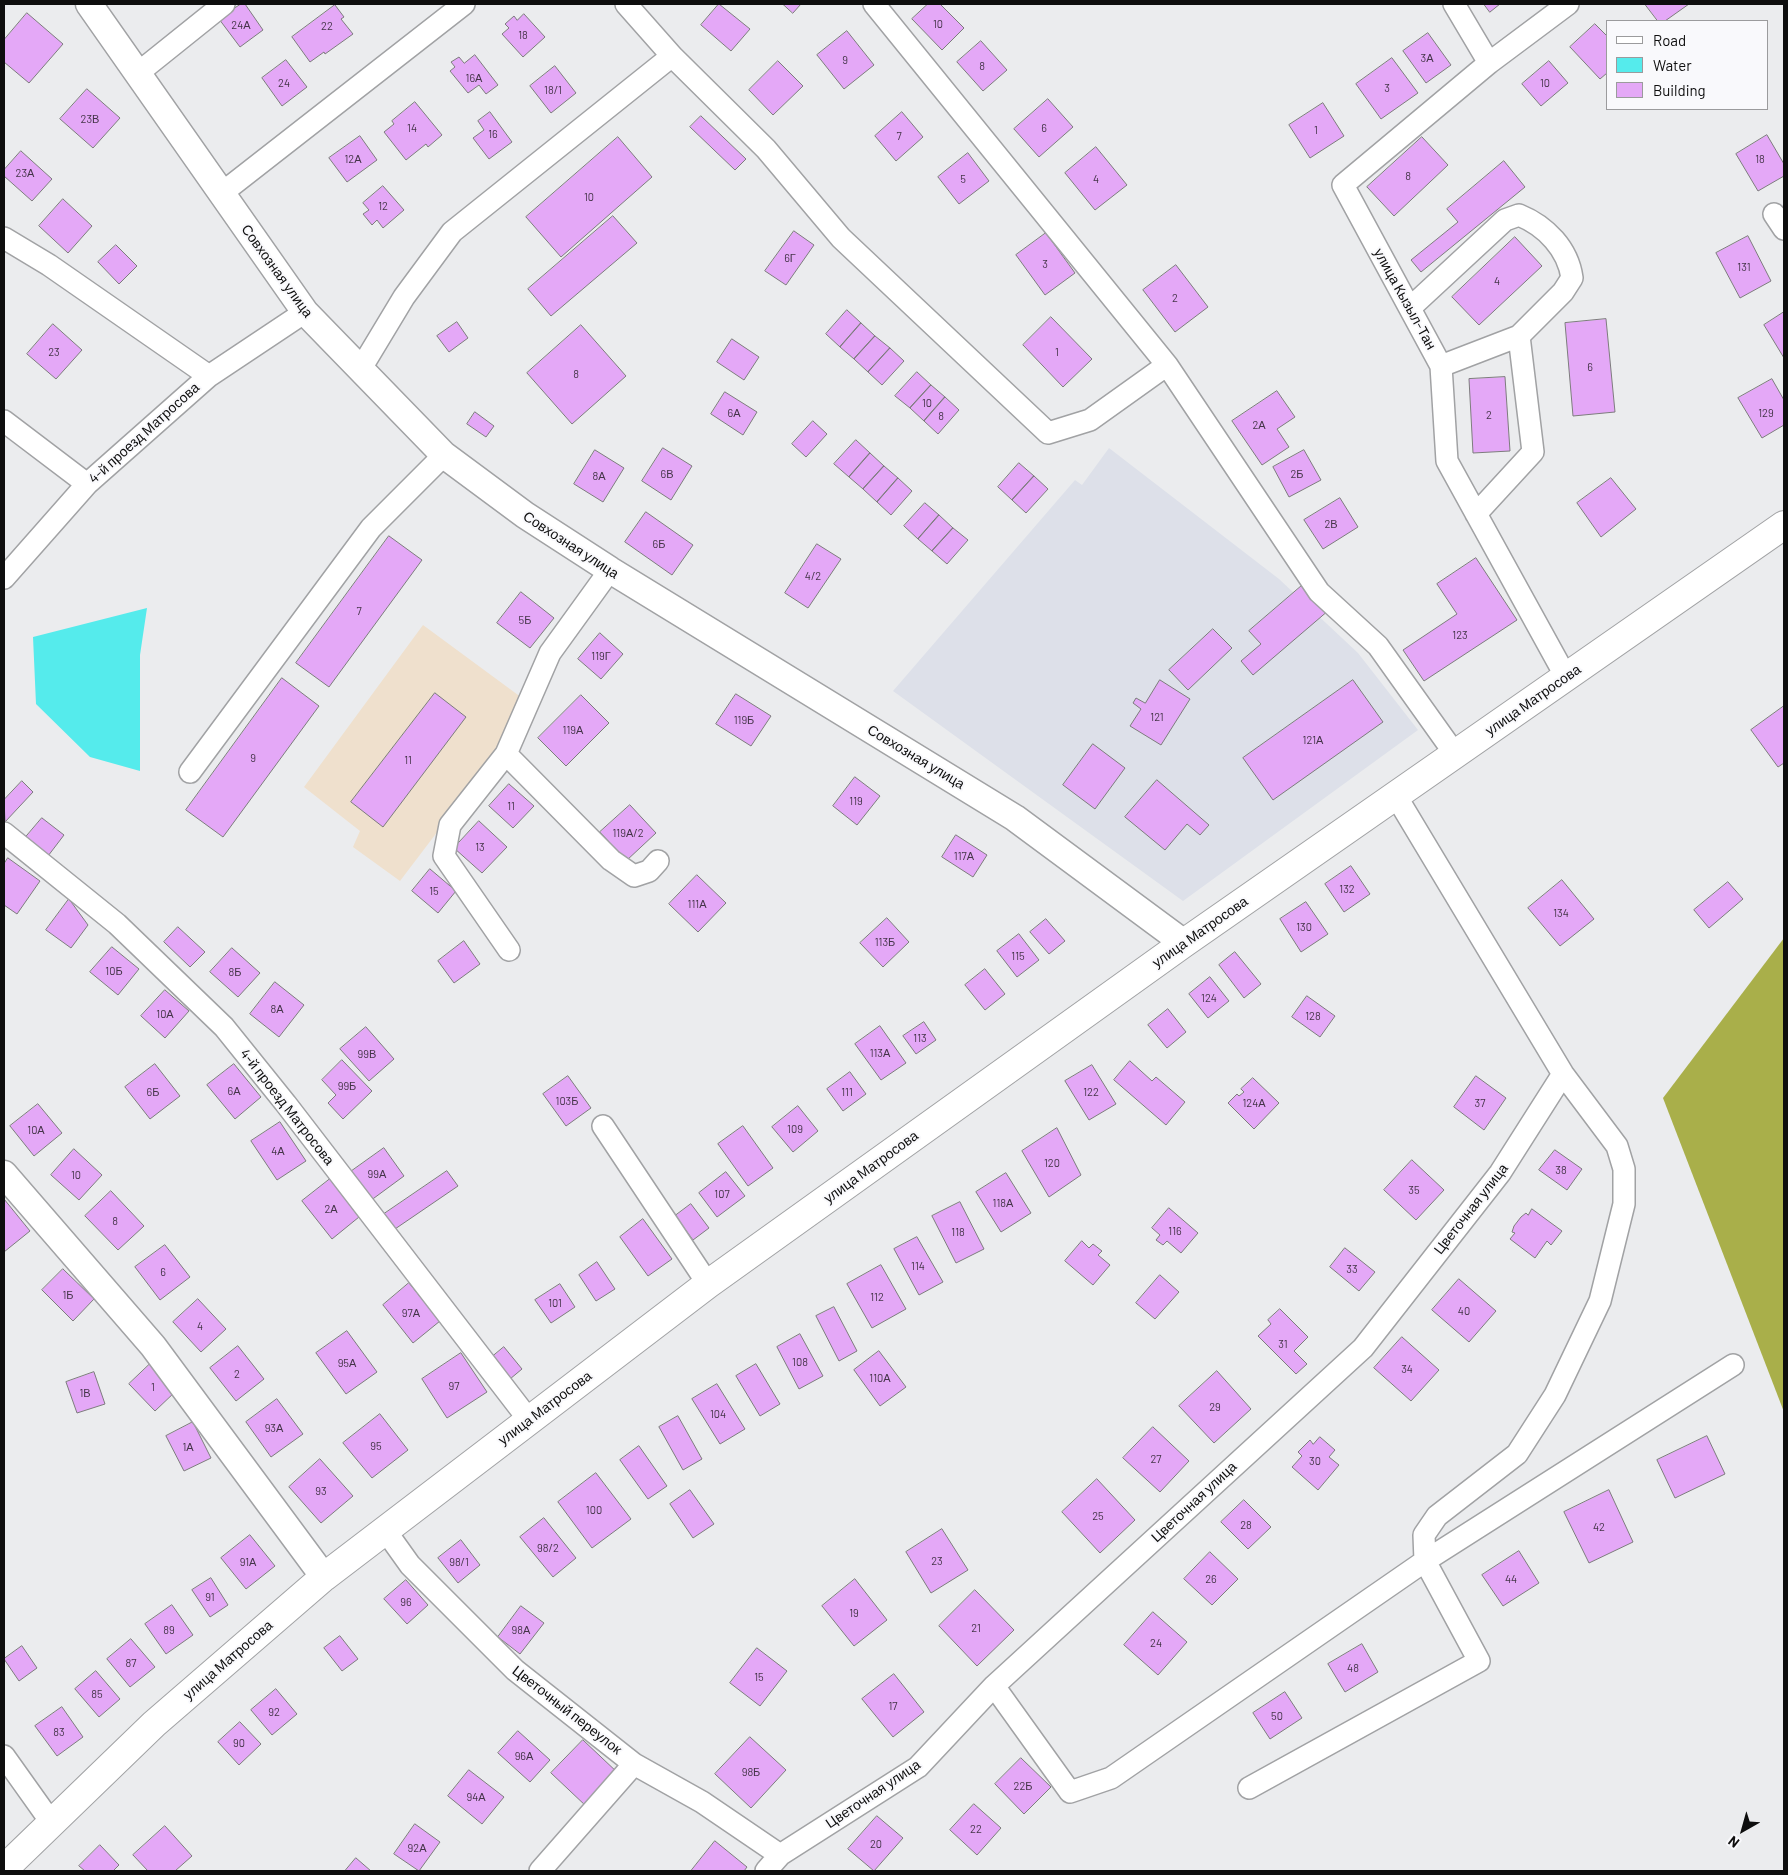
<!DOCTYPE html>
<meta charset="utf-8">
<style>
body{margin:0}
#map{position:relative;width:1788px;height:1875px;overflow:hidden;background:#ebecee;font-family:Barlow,sans-serif}
canvas{display:block}
.frame{position:absolute;inset:0;border:5px solid #0e0e0e;pointer-events:none}
.legend{position:absolute;left:1606px;top:20px;width:162px;height:90px;box-sizing:border-box;background:#f9f9fc;border:1px solid #9b9b9d;margin:0;padding:6px 9px;list-style:none;font-size:15px;color:#0e0e0e}
.legend li{display:flex;align-items:center;gap:10px;height:25px}
.legend b{width:25px;border:1px solid #9b9b9d}
.north{position:absolute;left:1718px;top:1805px;width:50px;height:50px;-webkit-text-stroke:4px #f9f9fc;paint-order:stroke;rotate:218deg;font-size:14px;font-weight:700;line-height:20px;text-align:center;color:#0e0e0e}
.north::after{content:'';display:block;margin:auto;width:18px;height:22px;background:#0e0e0e;clip-path:polygon(50% 0,100% 100%,50% 72%,0 100%)}
</style>
<div id="map">
<canvas width="1788" height="1875"></canvas>
<div class="frame"></div>
<ul class="legend">
<li><b style="height:6px;background:#fff"></b>Road</li>
<li><b style="height:14px;background:#55ebec"></b>Water</li>
<li><b style="height:14px;background:#e4a8f7"></b>Building</li>
</ul>
<div class="north">N</div>
</div>
<script>
const context = document.querySelector('canvas').getContext('2d');
context.lineJoin = 'round';
function paint(path, color) {
  context.fillStyle = color;
  context.fill(path, 'evenodd');
}
function strokePath(path, color, width, dash) {
  context.strokeStyle = color;
  context.lineWidth = width;
  context.lineCap = dash ? 'butt' : 'round';
  context.setLineDash(dash || []);
  context.stroke(path);
}
function drawText(font, color, halo, rows, align = 'center') {
  context.font = font + ' Barlow,sans-serif';
  context.lineWidth = 4;
  context.setLineDash([]);
  context.textBaseline = 'middle';
  context.strokeStyle = halo;
  context.fillStyle = color;
  for (const [text, x, y, turn = 0] of rows) {
    context.save();
    context.translate(x, y);
    context.rotate((+turn || 0) * Math.PI / 180);
    context.textAlign = isNaN(turn) ? turn : align;
    if (halo) context.strokeText(text, 0, 0);
    context.fillText(text, 0, 0);
    context.restore();
  }
}
const built = new Path2D(`
 M1109 448 1279 579 1358 653 1418 730 1183 901 893 691 1075 480 1082 485Z`);
const education = new Path2D(`
 M423 625 533 706 400 881 353 847 360 831 304 787Z`);
const forest = new Path2D(`
 M1784 938V1412L1663 1098Z`);
const water = new Path2D(`
 M147 608 140 655V771L90 757 36 704 33 637Z`);
const building = new Path2D(`
 M241 4H245L263 30 240 47 219 19Z
 M719 4 750 29 731 51 701 25Z
 M783 4H801L793 13Z
 M928 4H940L964 28 942 50 912 19Z
 M1484 4H1500L1490 12Z
 M1645 4H1689L1665 21H1658Z
 M335 5 344 17 341 19 353 34 325 54 324 52 310 62 292 37Z
 M27 13 63 44 29 83 4 62V40Z
 M524 14 545 37 523 57 502 34 509 28 505 24 514 16 517 20Z
 M1595 24 1607 36V73L1600 79 1570 47Z
 M847 31 874 65 844 89 817 55Z
 M1428 33 1451 65 1426 83 1403 51Z
 M981 41 1007 70 983 91 957 62Z
 M475 55 498 85 486 94 479 85 468 93 450 71 455 67 451 62 459 57 464 63Z
 M1392 58 1418 93 1381 119 1356 84Z
 M286 60 307 87 282 106 262 78Z
 M778 61 803 86 773 115 749 90Z
 M1549 61 1568 83 1541 106 1522 84Z
 M555 66 576 93 551 113 530 86Z
 M87 89 120 118 93 148 60 119Z
 M1048 99 1073 127 1039 157 1014 129Z
 M415 102 442 135 428 147 426 144 406 160 384 132 394 124 392 121Z
 M1323 103 1344 136 1310 158 1289 125Z
 M490 112 512 142 489 159 473 138 484 130 478 121Z
 M902 112 923 137 896 161 875 136Z
 M701 116 746 159 735 170 690 127Z
 M1767 135 1784 164V176L1758 191 1736 154Z
 M360 136 377 160 347 182 329 158Z
 M618 137 652 177 561 257 526 217Z
 M1422 137 1448 165 1394 216 1367 187Z
 M1096 147 1127 185 1095 210 1065 173Z
 M21 151 52 179 32 201 4 176V170Z
 M968 153 989 181 959 204 938 177Z
 M1504 161 1525 187 1421 272 1411 260 1458 222 1447 209Z
 M383 186 404 210 383 228 377 220 372 225 363 214 369 210 363 203Z
 M63 199 92 226 68 253 39 226Z
 M613 216 637 243 551 316 528 289Z
 M794 231 814 245 786 285 765 271Z
 M1046 233 1075 273 1045 295 1016 255Z
 M1748 236 1771 281 1740 298 1716 253Z
 M1515 237 1542 266 1479 325 1452 297Z
 M116 245 137 266 119 284 98 262Z
 M1176 265 1208 307 1175 332 1143 290Z
 M847 310 861 323 840 347 826 334Z
 M1784 312V358L1764 325Z
 M1051 317 1092 359 1063 387 1023 345Z
 M1606 319 1615 412 1573 416 1565 323Z
 M457 322 468 338 449 352 437 336Z
 M861 323 875 336 854 359 840 347Z
 M53 324 82 350 56 379 27 354Z
 M581 325 626 376 572 424 527 373Z
 M875 336 890 348 868 372 854 359Z
 M732 339 759 357 744 380 717 362Z
 M890 348 904 361 882 385 868 372Z
 M917 372 931 385 910 408 895 396Z
 M1505 377 1510 451 1473 453 1469 379Z
 M1772 379 1784 400V425L1762 438 1738 398Z
 M931 385 945 397 924 421 910 408Z
 M1277 391 1295 417 1277 429 1289 447 1262 465 1232 421Z
 M725 392 757 412 743 435 711 414Z
 M945 397 959 410 938 434 924 421Z
 M475 412 494 426 486 437 467 424Z
 M813 421 827 434 806 457 792 444Z
 M856 440 870 453 849 477 834 464Z
 M663 448 692 466 671 500 642 481Z
 M595 450 624 468 603 502 574 484Z
 M1304 450 1321 480 1289 497 1273 467Z
 M870 453 884 466 863 489 849 477Z
 M1019 463 1034 476 1012 500 998 487Z
 M884 466 898 478 877 502 863 489Z
 M1034 476 1048 489 1026 513 1012 500Z
 M898 478 912 491 891 515 877 502Z
 M1611 478 1636 509 1601 537 1577 503Z
 M1340 498 1358 527 1323 549 1304 520Z
 M925 503 939 515 918 539 904 526Z
 M646 512 693 545 672 575 625 542Z
 M939 515 953 528 932 551 918 539Z
 M953 528 968 540 947 564 932 551Z
 M389 536 422 560 329 687 296 663Z
 M817 544 841 559 808 608 785 593Z
 M1476 558 1517 620 1424 681 1403 650 1457 614 1437 584Z
 M1305 583 1329 610 1253 675 1241 661 1261 644 1249 631Z
 M521 592 554 618 530 648 497 623Z
 M1213 629 1232 648 1188 690 1169 670Z
 M600 633 623 654 601 679 578 659Z
 M282 678 319 706 223 837 186 810Z
 M1160 680 1190 699 1161 745 1130 726 1141 709 1133 703 1136 698 1145 703Z
 M1353 680 1383 722 1273 800 1243 758Z
 M435 693 466 717 383 827 351 802Z
 M736 694 771 716 751 746 716 724Z
 M581 695 609 723 566 766 538 738Z
 M1784 706V763L1778 767 1751 730Z
 M1093 744 1125 768 1095 809 1063 785Z
 M855 777 880 796 857 825 833 806Z
 M1157 780 1209 825 1200 835 1187 824 1165 850 1125 817Z
 M22 781 33 792 5 822 4 800Z
 M509 784 534 806 513 828 489 806Z
 M630 805 656 833 626 861 600 832Z
 M42 818 64 835 48 856 25 838Z
 M479 821 507 847 482 873 454 848Z
 M956 835 987 855 973 877 942 857Z
 M8 858 40 881 17 914 4 905V864Z
 M1351 866 1370 894 1344 912 1325 884Z
 M430 869 456 891 438 913 412 891Z
 M697 875 726 903 698 932 669 904Z
 M1562 880 1594 919 1560 946 1528 908Z
 M1728 882 1743 899 1709 928 1694 910Z
 M69 899 88 925 71 948 46 930Z
 M1306 902 1328 934 1301 952 1280 919Z
 M887 918 909 942 883 967 860 943Z
 M1046 919 1065 941 1049 954 1030 932Z
 M178 927 205 952 190 967 164 942Z
 M1019 934 1039 960 1017 977 997 951Z
 M464 941 480 964 454 983 438 961Z
 M112 947 139 969 118 995 90 972Z
 M232 948 260 973 238 997 210 972Z
 M1235 952 1261 984 1244 998 1219 965Z
 M985 969 1005 994 985 1010 965 985Z
 M1210 977 1229 1001 1208 1018 1189 994Z
 M275 982 304 1005 279 1037 250 1014Z
 M165 990 189 1011 165 1038 141 1016Z
 M1307 996 1335 1016 1320 1037 1292 1017Z
 M1168 1009 1186 1032 1167 1048 1148 1025Z
 M924 1022 936 1040 916 1054 903 1036Z
 M880 1026 906 1063 881 1080 855 1044Z
 M366 1027 394 1059 369 1081 340 1049Z
 M342 1060 372 1091 343 1119 328 1103 336 1095 322 1080Z
 M1130 1061 1152 1081 1156 1077 1185 1102 1166 1125 1114 1080Z
 M155 1064 180 1096 150 1119 125 1087Z
 M234 1064 261 1097 235 1119 207 1085Z
 M1092 1065 1116 1104 1089 1120 1065 1081Z
 M850 1072 866 1094 843 1111 827 1089Z
 M568 1076 591 1108 566 1126 543 1094Z
 M1476 1076 1506 1098 1484 1130 1454 1107Z
 M1253 1078 1279 1103 1254 1129 1228 1103 1237 1094 1239 1096 1244 1092 1241 1089Z
 M38 1104 62 1133 34 1156 10 1126Z
 M798 1106 818 1131 793 1152 772 1127Z
 M280 1122 306 1161 277 1180 251 1141Z
 M743 1126 773 1168 748 1186 718 1144Z
 M1057 1128 1081 1175 1049 1197 1022 1151Z
 M384 1148 404 1176 370 1201 349 1173Z
 M74 1149 102 1175 79 1200 51 1175Z
 M1555 1150 1582 1169 1567 1190 1539 1170Z
 M1412 1160 1444 1190 1416 1220 1384 1190Z
 M447 1171 458 1186 395 1229 384 1214Z
 M726 1172 745 1196 717 1217 699 1193Z
 M1006 1173 1031 1213 1001 1232 976 1192Z
 M330 1179 359 1217 332 1239 302 1201Z
 M111 1191 144 1226 118 1250 85 1216Z
 M4 1199 30 1231 4 1252Z
 M960 1202 984 1249 956 1263 932 1216Z
 M691 1204 709 1228 693 1240 675 1216Z
 M1169 1208 1198 1233 1181 1253 1167 1241 1163 1245 1156 1240 1160 1235 1152 1228Z
 M1532 1209 1562 1231 1551 1245 1547 1241 1535 1258 1510 1239 1515 1233 1512 1232 1514 1226 1521 1217 1526 1213 1528 1215Z
 M643 1219 672 1259 648 1276 620 1237Z
 M917 1237 943 1282 919 1295 894 1249Z
 M1082 1241 1089 1248 1093 1244 1102 1251 1098 1255 1110 1265 1093 1285 1065 1261Z
 M165 1245 190 1277 160 1300 135 1267Z
 M1345 1248 1375 1272 1359 1291 1330 1267Z
 M597 1262 615 1289 596 1301 579 1275Z
 M881 1265 906 1309 872 1328 847 1284Z
 M63 1269 94 1299 73 1321 42 1290Z
 M1160 1275 1179 1292 1155 1319 1136 1303Z
 M1459 1279 1496 1311 1469 1342 1432 1310Z
 M409 1283 440 1321 413 1343 383 1305Z
 M560 1284 575 1307 551 1323 535 1300Z
 M198 1299 226 1329 201 1352 173 1322Z
 M834 1307 857 1351 839 1361 816 1316Z
 M1280 1309 1308 1337 1294 1351 1307 1364 1296 1374 1258 1336 1271 1324 1268 1320Z
 M347 1331 377 1372 346 1394 316 1353Z
 M800 1334 823 1376 799 1389 777 1347Z
 M1402 1337 1439 1370 1411 1401 1374 1368Z
 M238 1346 264 1379 236 1401 210 1368Z
 M504 1347 522 1369 510 1379 492 1357Z
 M879 1351 906 1387 880 1406 854 1370Z
 M461 1353 487 1392 447 1418 422 1379Z
 M150 1364 176 1391 155 1411 129 1384Z
 M756 1364 780 1404 760 1416 736 1376Z
 M1217 1371 1251 1409 1214 1443 1179 1406Z
 M94 1372 105 1404 77 1413 66 1382Z
 M717 1384 745 1429 720 1444 692 1399Z
 M277 1399 303 1434 271 1457 246 1422Z
 M380 1414 408 1450 372 1478 343 1443Z
 M678 1416 702 1459 683 1470 659 1427Z
 M193 1422 211 1458 184 1471 166 1436Z
 M1153 1427 1189 1461 1160 1492 1123 1458Z
 M1707 1436 1725 1474 1675 1498 1657 1460Z
 M1320 1437 1335 1450 1329 1457 1339 1465 1318 1490 1292 1467 1302 1456 1298 1452 1310 1440 1313 1444Z
 M639 1446 667 1486 648 1499 620 1460Z
 M320 1459 353 1496 321 1523 289 1487Z
 M596 1473 631 1519 592 1548 558 1502Z
 M1097 1479 1135 1520 1100 1553 1062 1512Z
 M690 1490 714 1524 693 1538 670 1504Z
 M1609 1490 1633 1542 1589 1563 1564 1512Z
 M1244 1500 1271 1527 1248 1549 1221 1522Z
 M544 1518 576 1558 553 1577 520 1537Z
 M942 1529 968 1570 931 1593 906 1552Z
 M250 1535 275 1566 246 1589 221 1558Z
 M461 1540 480 1565 458 1583 438 1558Z
 M1519 1551 1539 1583 1503 1606 1482 1575Z
 M1210 1552 1238 1579 1212 1605 1184 1579Z
 M211 1578 228 1605 210 1617 192 1590Z
 M855 1579 887 1620 854 1646 822 1606Z
 M406 1580 428 1605 407 1624 384 1599Z
 M975 1590 1014 1630 977 1666 939 1626Z
 M172 1605 193 1635 166 1654 145 1624Z
 M521 1606 544 1623 520 1654 498 1637Z
 M1153 1612 1187 1642 1158 1675 1124 1645Z
 M340 1636 358 1659 342 1671 324 1648Z
 M131 1639 155 1667 130 1687 107 1659Z
 M1362 1644 1378 1672 1345 1692 1328 1664Z
 M22 1646 37 1668 19 1681 4 1659Z
 M757 1648 787 1671 760 1706 730 1683Z
 M96 1671 120 1699 99 1717 75 1689Z
 M894 1674 924 1712 893 1737 862 1699Z
 M276 1689 297 1714 272 1735 251 1710Z
 M1285 1692 1302 1718 1270 1739 1253 1713Z
 M62 1707 83 1737 57 1756 35 1726Z
 M240 1722 261 1744 239 1765 218 1742Z
 M518 1731 550 1760 530 1782 498 1753Z
 M750 1737 786 1770 751 1808 715 1774Z
 M583 1740 619 1774 587 1807 551 1773Z
 M1021 1758 1051 1787 1024 1814 995 1784Z
 M469 1770 504 1797 482 1824 448 1796Z
 M974 1804 1001 1828 977 1855 950 1830Z
 M877 1816 903 1838 874 1871 848 1849Z
 M415 1824 440 1842 419 1871 394 1854Z
 M165 1826 192 1856 175 1871H148L133 1855Z
 M715 1841 747 1867 744 1871H691Z
 M100 1845 119 1865 113 1871H85L79 1866Z
 M356 1858 371 1871H345Z`);
const minor = new Path2D(`
 M626 4 672 56
 M874 4 1167 365 1319 592 1378 646 1455 754
 M1454 4 1489 63
 M138 73 224 4
 M222 193 464 4
 M1774 214 1784 229
 M4 238 49 265 209 376
 M1410 308 1505 220 1519 215C1546 226 1568 249 1572 278L1563 292 1519 336
 M1441 366 1519 336 1533 452 1476 514
 M360 370 404 297 452 232 672 56 766 149 841 238 1048 433 1090 420 1167 365
 M4 421 87 484
 M4 578 87 484 209 376 305 312
 M1566 677 1447 461 1441 366 1343 185 1489 63 1568 4
 M506 754 611 860 634 876 649 871 658 861
 M190 772 371 528 444 455
 M4 833 117 924 224 1027 286 1104 529 1420
 M509 950 444 856 450 825 506 754 550 653 610 570
 M603 1126 708 1284
 M385 1530 410 1565 515 1670 634 1764 702 1802 780 1855
 M994 1686 1070 1792 1111 1778 1425 1561 1733 1365
 M4 1756 51 1822
 M1249 1788 1479 1661 1425 1561 1424 1535 1437 1516 1517 1454 1555 1395 1600 1301 1624 1204V1169L1617 1146 1563 1074 1396 796
 M540 1871 634 1764
 M766 1871 780 1855 918 1767 994 1686 1363 1348 1500 1173 1563 1074`);
const tertiary = new Path2D(`
 M89 4 305 312 444 455 525 515 610 570 1015 818 1184 943
 M4 1174 153 1346 324 1577`);
const secondary = new Path2D(`
 M4 1869 154 1724 324 1577 708 1284 1184 943 1784 525`);
const numberNames = [
 ["10",938,24],
 ["24А",241,25],
 ["22",327,26],
 ["18",523,35],
 ["3А",1427,58],
 ["9",845,60],
 ["8",982,66],
 ["16А",474,78],
 ["24",284,83],
 ["10",1545,83],
 ["3",1387,88],
 ["18/1",553,90],
 ["23В",90,119],
 ["14",412,128],
 ["6",1044,128],
 ["1",1316,130],
 ["16",493,134],
 ["7",899,136],
 ["12А",353,159],
 ["18",1760,159],
 ["23А",25,173],
 ["8",1408,176],
 ["5",963,179],
 ["4",1096,179],
 ["10",589,197],
 ["12",383,206],
 ["6Г",790,258],
 ["3",1045,264],
 ["131",1744,267],
 ["4",1497,281],
 ["2",1175,298],
 ["23",54,352],
 ["1",1057,352],
 ["6",1590,367],
 ["8",576,374],
 ["10",927,403],
 ["6А",734,413],
 ["129",1766,413],
 ["2",1489,415],
 ["8",941,416],
 ["2А",1259,425],
 ["6В",667,474],
 ["2Б",1297,474],
 ["8А",599,476],
 ["2В",1331,524],
 ["6Б",659,544],
 ["4/2",813,576],
 ["7",359,611],
 ["5Б",525,620],
 ["123",1460,635],
 ["119Г",601,656],
 ["121",1157,717],
 ["119Б",744,720],
 ["119А",573,730],
 ["121А",1313,740],
 ["9",253,758],
 ["11",408,760],
 ["119",856,801],
 ["11",511,806],
 ["119А/2",628,833],
 ["13",480,847],
 ["117А",964,856],
 ["132",1347,889],
 ["15",434,891],
 ["111А",697,904],
 ["134",1561,913],
 ["130",1304,927],
 ["113Б",885,942],
 ["115",1018,956],
 ["10Б",114,971],
 ["8Б",235,972],
 ["124",1209,998],
 ["8А",277,1009],
 ["10А",165,1014],
 ["128",1313,1016],
 ["113",920,1038],
 ["113А",880,1053],
 ["99В",367,1054],
 ["99Б",347,1086],
 ["6А",234,1091],
 ["6Б",153,1092],
 ["111",847,1092],
 ["122",1091,1092],
 ["103Б",567,1101],
 ["124А",1254,1103],
 ["37",1480,1103],
 ["109",795,1129],
 ["10А",36,1130],
 ["4А",278,1151],
 ["120",1052,1163],
 ["38",1561,1170],
 ["99А",377,1174],
 ["10",76,1175],
 ["35",1414,1190],
 ["107",722,1194],
 ["118А",1003,1203],
 ["2А",331,1209],
 ["8",115,1221],
 ["116",1175,1231],
 ["118",958,1232],
 ["114",918,1266],
 ["33",1352,1269],
 ["6",163,1272],
 ["1Б",68,1295],
 ["112",877,1297],
 ["101",555,1303],
 ["40",1464,1311],
 ["97А",411,1313],
 ["4",200,1326],
 ["31",1283,1344],
 ["108",800,1362],
 ["95А",347,1363],
 ["34",1407,1369],
 ["2",237,1374],
 ["110А",880,1378],
 ["97",454,1386],
 ["1",153,1387],
 ["1В",85,1393],
 ["29",1215,1407],
 ["104",718,1414],
 ["93А",274,1428],
 ["95",376,1446],
 ["1А",188,1447],
 ["27",1156,1459],
 ["30",1315,1461],
 ["93",321,1491],
 ["100",594,1510],
 ["25",1098,1516],
 ["28",1246,1525],
 ["42",1599,1527],
 ["98/2",548,1548],
 ["23",937,1561],
 ["91А",248,1562],
 ["98/1",459,1562],
 ["26",1211,1579],
 ["44",1511,1579],
 ["91",210,1597],
 ["96",406,1602],
 ["19",854,1613],
 ["21",976,1628],
 ["89",169,1630],
 ["98А",521,1630],
 ["24",1156,1643],
 ["87",131,1663],
 ["48",1353,1668],
 ["15",759,1677],
 ["85",97,1694],
 ["17",893,1706],
 ["92",274,1712],
 ["50",1277,1716],
 ["83",59,1732],
 ["90",239,1743],
 ["96А",524,1756],
 ["98Б",751,1772],
 ["22Б",1023,1786],
 ["94А",476,1797],
 ["22",976,1829],
 ["20",876,1844],
 ["92А",417,1848]
];
const streetNames = [
 ["Совхозная улица",277,271,54],
 ["улица Кызыл-Тан",1405,299,61],
 ["4-й проезд Матросова",144,433,-42],
 ["Совхозная улица",571,545,33],
 ["улица Матросова",1533,700,-35],
 ["Совхозная улица",916,757,31],
 ["улица Матросова",1200,932,-35],
 ["4-й проезд Матросова",287,1107,52],
 ["улица Матросова",871,1167,-36],
 ["Цветочная улица",1471,1209,-52],
 ["улица Матросова",545,1408,-37],
 ["Цветочная улица",1194,1502,-43],
 ["улица Матросова",228,1660,-41],
 ["Цветочный переулок",567,1710,38],
 ["Цветочная улица",873,1794,-34]
];
paint(built, '#dde0e9');
paint(education, '#efe0cd');
paint(forest, '#a9af4a');
paint(water, '#55ebec');
paint(building, '#e4a8f7');
strokePath(building, '#7d7c7d', 1);
strokePath(minor, '#a1a2a4', 24);
strokePath(tertiary, '#a1a2a4', 29);
strokePath(secondary, '#a1a2a4', 30);
strokePath(minor, '#fff', 21);
strokePath(tertiary, '#fff', 26);
strokePath(secondary, '#fff', 28);
drawText('11px', '#443448', null, numberNames);
drawText('14px', '#0e0e0e', '#f9f9fc', streetNames);
</script>
